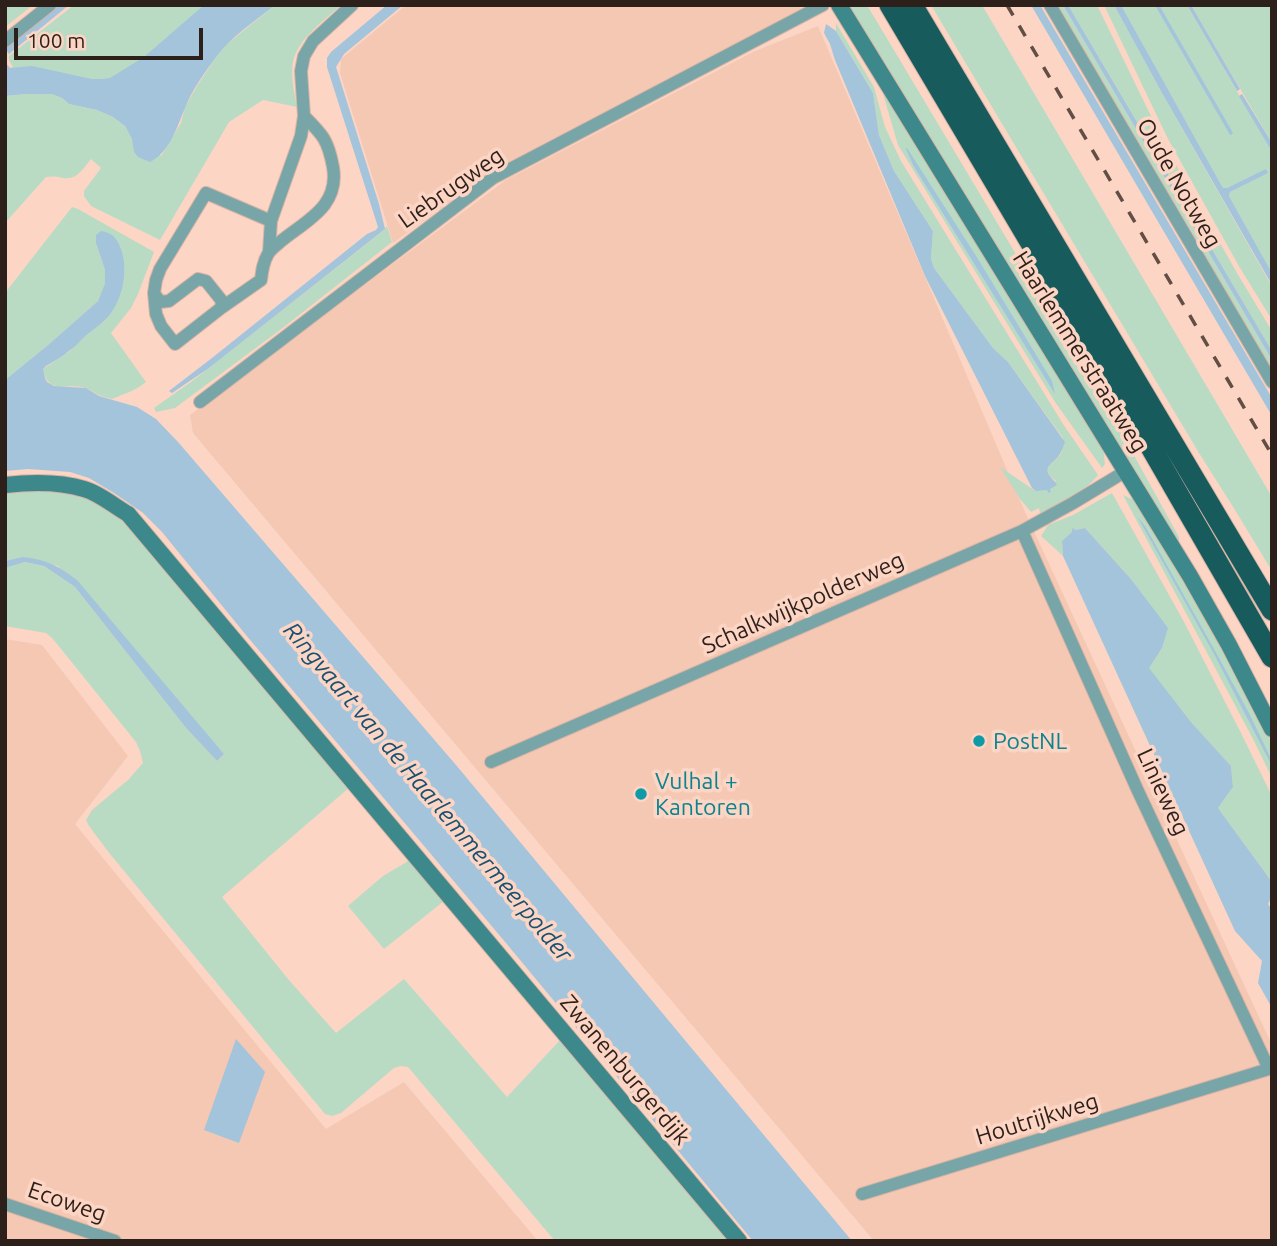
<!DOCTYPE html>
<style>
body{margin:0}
#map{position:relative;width:1277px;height:1246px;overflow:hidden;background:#fcd5c4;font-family:Ubuntu,sans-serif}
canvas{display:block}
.frame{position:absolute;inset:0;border:7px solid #2d1f19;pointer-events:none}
.scale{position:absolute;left:14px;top:28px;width:189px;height:32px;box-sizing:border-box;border:4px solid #2d1f19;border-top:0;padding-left:9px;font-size:21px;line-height:24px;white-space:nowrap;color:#2d1f19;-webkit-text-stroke:5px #fcd5c4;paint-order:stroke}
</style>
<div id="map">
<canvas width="1277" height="1246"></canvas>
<div class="frame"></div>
<div class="scale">100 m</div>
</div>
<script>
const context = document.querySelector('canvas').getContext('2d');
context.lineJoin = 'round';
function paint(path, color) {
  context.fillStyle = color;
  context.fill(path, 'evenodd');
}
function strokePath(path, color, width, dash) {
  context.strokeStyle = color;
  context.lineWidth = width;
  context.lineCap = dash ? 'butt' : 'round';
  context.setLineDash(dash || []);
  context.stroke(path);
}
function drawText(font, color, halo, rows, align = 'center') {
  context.font = font + ' Ubuntu,sans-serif';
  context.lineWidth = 7;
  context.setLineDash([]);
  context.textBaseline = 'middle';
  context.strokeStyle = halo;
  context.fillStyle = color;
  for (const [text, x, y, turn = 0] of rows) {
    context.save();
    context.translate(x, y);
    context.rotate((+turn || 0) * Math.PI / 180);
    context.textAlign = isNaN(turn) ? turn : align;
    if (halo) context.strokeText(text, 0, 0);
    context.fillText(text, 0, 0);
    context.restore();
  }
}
const built = new Path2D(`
 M406 5H799L801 9 500 166 393 243 340 73 341 59Z
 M818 26 1025 512 1272 1045V1241H874L193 433 190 415 506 180 755 51Z
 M5 639 42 645 128 756 75 824 326 1129 404 1082 538 1241H5Z`);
const green = new Path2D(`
 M5 5H33L5 27Z
 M74 5H216L112 82 10 68 13 67 9 60V56Z
 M275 5H341C327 18 305 34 297 51 288 66 294 91 297 107L263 100 229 122 160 240 91 206 84 196V191L101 168 91 159C86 165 78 178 69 178 61 179 58 175 46 177L5 223V96L25 94H52L62 98 69 104 97 110 113 117 125 126 132 139 161 156 181 123 185 107 197 86 216 57 227 44Z
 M848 5H867L1075 353 1125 439 1179 537V544Z
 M931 5H982L1272 497V571L1235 510 1199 453Z
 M1055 5H1063L1272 360V372L1214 276 1193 234 1155 174Z
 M1068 5H1097L1167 149 1237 273 1272 331V351Z
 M1104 5H1114L1162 93 1270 283 1272 286V320L1240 268 1168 139Z
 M1121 5H1187L1272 152V273L1229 196 1230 192 1267 173 1266 170 1227 188H1223Z
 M1191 5H1272V143Z
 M836 23 874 87 885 127 901 161 1063 424 1098 475C1084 493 1060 503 1040 514L1039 508 1031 512 1020 499 1000 467 1034 490H1047L1048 493H1050L1049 490 1056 481C1038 467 1053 465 1060 455 1063 450 1063 443 1063 438L1008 362 993 348 934 268 931 259 933 231 894 171 879 135 873 93 836 31Z
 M878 77 1103 447 1105 464 1102 468 1055 402 898 145Z
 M72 207 78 209 154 252 138 294 131 308 111 333 146 382C137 390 124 394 112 399 108 398 104 397 101 396 95 394 91 389 85 388 67 382 48 396 43 369L70 351 88 333 105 321 121 290 96 243 105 270V283L98 301 48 345 5 380V293Z
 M387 226 392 242 284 327 175 408 156 412 154 408 191 382 384 230Z
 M39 489C50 490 62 491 73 493 101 499 123 521 143 539L350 787 222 897 288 979 336 1033 404 979 507 1097 561 1039 731 1241H555L408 1067 401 1066 394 1068 341 1113 332 1116 325 1114 110 854 89 826 86 820 92 810 128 780 143 763 140 751 136 742 53 639 46 633 5 626V568L25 562 44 566 75 587 186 728 217 761 224 754 58 566 22 557 5 561V492Z
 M1112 493 1183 620 1240 731 1272 796V882L1218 808 1233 787 1231 766 1191 722 1148 668 1162 648 1167 628 1131 579 1085 528 1075 530 1073 528V532L1062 541 1063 556 1041 536 1048 525 1073 515Z
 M1123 495 1134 500 1155 531 1218 641 1248 697 1272 743V778L1253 739Z
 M410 860 444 901 384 949 348 906 383 876Z`);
const water = new Path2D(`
 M59 5H69L9 54 5 49Z
 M204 5H275C255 21 232 36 217 56 205 72 192 90 185 108 177 127 170 152 150 162L138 157 134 152 132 139 125 126 113 117 97 110 69 104 62 98 52 94H25L5 96V62L10 68 32 66 92 79H102L110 78 144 57Z
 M387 5H403L344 54 336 67 379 204 385 229 209 368 172 393 169 391 212 358 367 234 376 230 378 227 327 67V58L331 52Z
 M1031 5H1040L1272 398V416Z
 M1063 5H1068L1272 351V360Z
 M1114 5H1121L1223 188H1227L1266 169 1268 173 1230 192 1229 196 1272 273V285L1162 93Z
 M1187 5H1191L1240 89 1237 91Z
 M826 24 836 31 873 93 879 135 894 171 933 231 931 259 934 268 993 348 1008 362 1065 442C1063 447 1061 453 1058 457 1053 463 1043 467 1050 476 1052 479 1055 481 1057 485L1050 489 1051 492 1048 493 1047 490 1036 491 1032 488 925 276 835 60 830 44 824 33Z
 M1242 94 1272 143V152L1239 96Z
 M907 148 978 259 1052 381 1055 394 913 165 906 149Z
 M101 231C114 233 118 240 122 252 128 274 122 302 106 319 102 324 95 328 89 333 82 338 77 346 69 351 62 357 54 361 46 366L43 369 45 378 47 382 54 386 86 388 99 396 137 407 156 419 178 442 456 765 852 1241H753L506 943 246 635 162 532 143 513 114 493 89 478 70 472 28 469 5 471V380L48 345 98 301 105 283V270L96 243V235Z
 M1137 516 1145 526 1214 649 1249 713 1272 761V766L1214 654Z
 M1074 528 1075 530 1085 528 1131 579 1168 628 1162 648 1149 668 1191 722 1231 766 1233 787 1218 808 1272 882V896L1268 904 1272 910V1008L1258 983 1262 961 1235 931 1063 556 1062 541 1072 532V529Z
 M22 557C46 559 58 566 77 580L224 754 217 761 186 728 75 587 44 566 25 562 5 568V561Z
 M236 1039 265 1072 239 1143 204 1130Z`);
const stream = new Path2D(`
 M1157 5 1231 133`);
const street = new Path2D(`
 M1050 5 1272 382
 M5 41 50 5
 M269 252 271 221
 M154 293 160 302 169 301 198 279 206 281 222 301 221 308 175 344 161 326 156 314 154 293 156 280 160 269 206 193 271 221 301 136 304 116 301 71 304 56 313 41 352 5
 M221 308 261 280C262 271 263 262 268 254 271 249 276 246 280 242 305 221 340 207 333 167 328 140 323 135 304 116
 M200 402 493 178 823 5
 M1022 531 1137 789 1269 1069
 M491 762 1022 531 1073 503 1126 471
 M862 1194 1272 1068
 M5 1204 115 1241`);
const secondary = new Path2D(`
 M839 5 1190 576 1229 645 1272 729
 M5 485C31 482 58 481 84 489 99 493 114 506 128 514L739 1241`);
const highway = new Path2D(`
 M890 5 1118 390 1272 657
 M912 5 1272 610`);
const rail = new Path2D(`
 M1007 5 1272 455`);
const markers = [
 [979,741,7,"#0f9aa8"],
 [641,794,7,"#0f9aa8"]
];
const streetNames = [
 ["Oude Notweg",1179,183,60],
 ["Liebrugweg",451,188,-35],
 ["Haarlemmerstraatweg",1080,352,58],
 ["Schalkwijkpolderweg",803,603,-24],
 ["Linieweg",1163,792,65],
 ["Zwanenburgerdijk",625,1070,50],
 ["Houtrijkweg",1037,1119,-17],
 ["Ecoweg",67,1202,19]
];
const cultureNames = [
 ["PostNL",993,741],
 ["Vulhal +",655,781],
 ["Kantoren",655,807]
];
const waterNames = [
 ["Ringvaart van de Haarlemmermeerpolder",428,792,50]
];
paint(built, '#f5c8b4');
paint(green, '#badbc3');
paint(water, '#a3c4db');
strokePath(stream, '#a3c4db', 3.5);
strokePath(street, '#d7b4a5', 14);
strokePath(secondary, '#d7b4a5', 18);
strokePath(highway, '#d7b4a5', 23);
strokePath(street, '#78a5a7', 12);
strokePath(secondary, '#3d888b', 16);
strokePath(highway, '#175b5d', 21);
strokePath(rail, '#624e45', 3.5, [12, 12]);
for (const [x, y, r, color] of markers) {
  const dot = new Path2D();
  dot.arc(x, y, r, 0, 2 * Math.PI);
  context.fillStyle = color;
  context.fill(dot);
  strokePath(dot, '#fcd5c4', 2.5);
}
drawText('23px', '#2d1f19', '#fcd5c4', streetNames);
drawText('23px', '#0d838f', '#fcd5c4', cultureNames, 'left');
drawText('italic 24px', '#185171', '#fcd5c4', waterNames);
</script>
